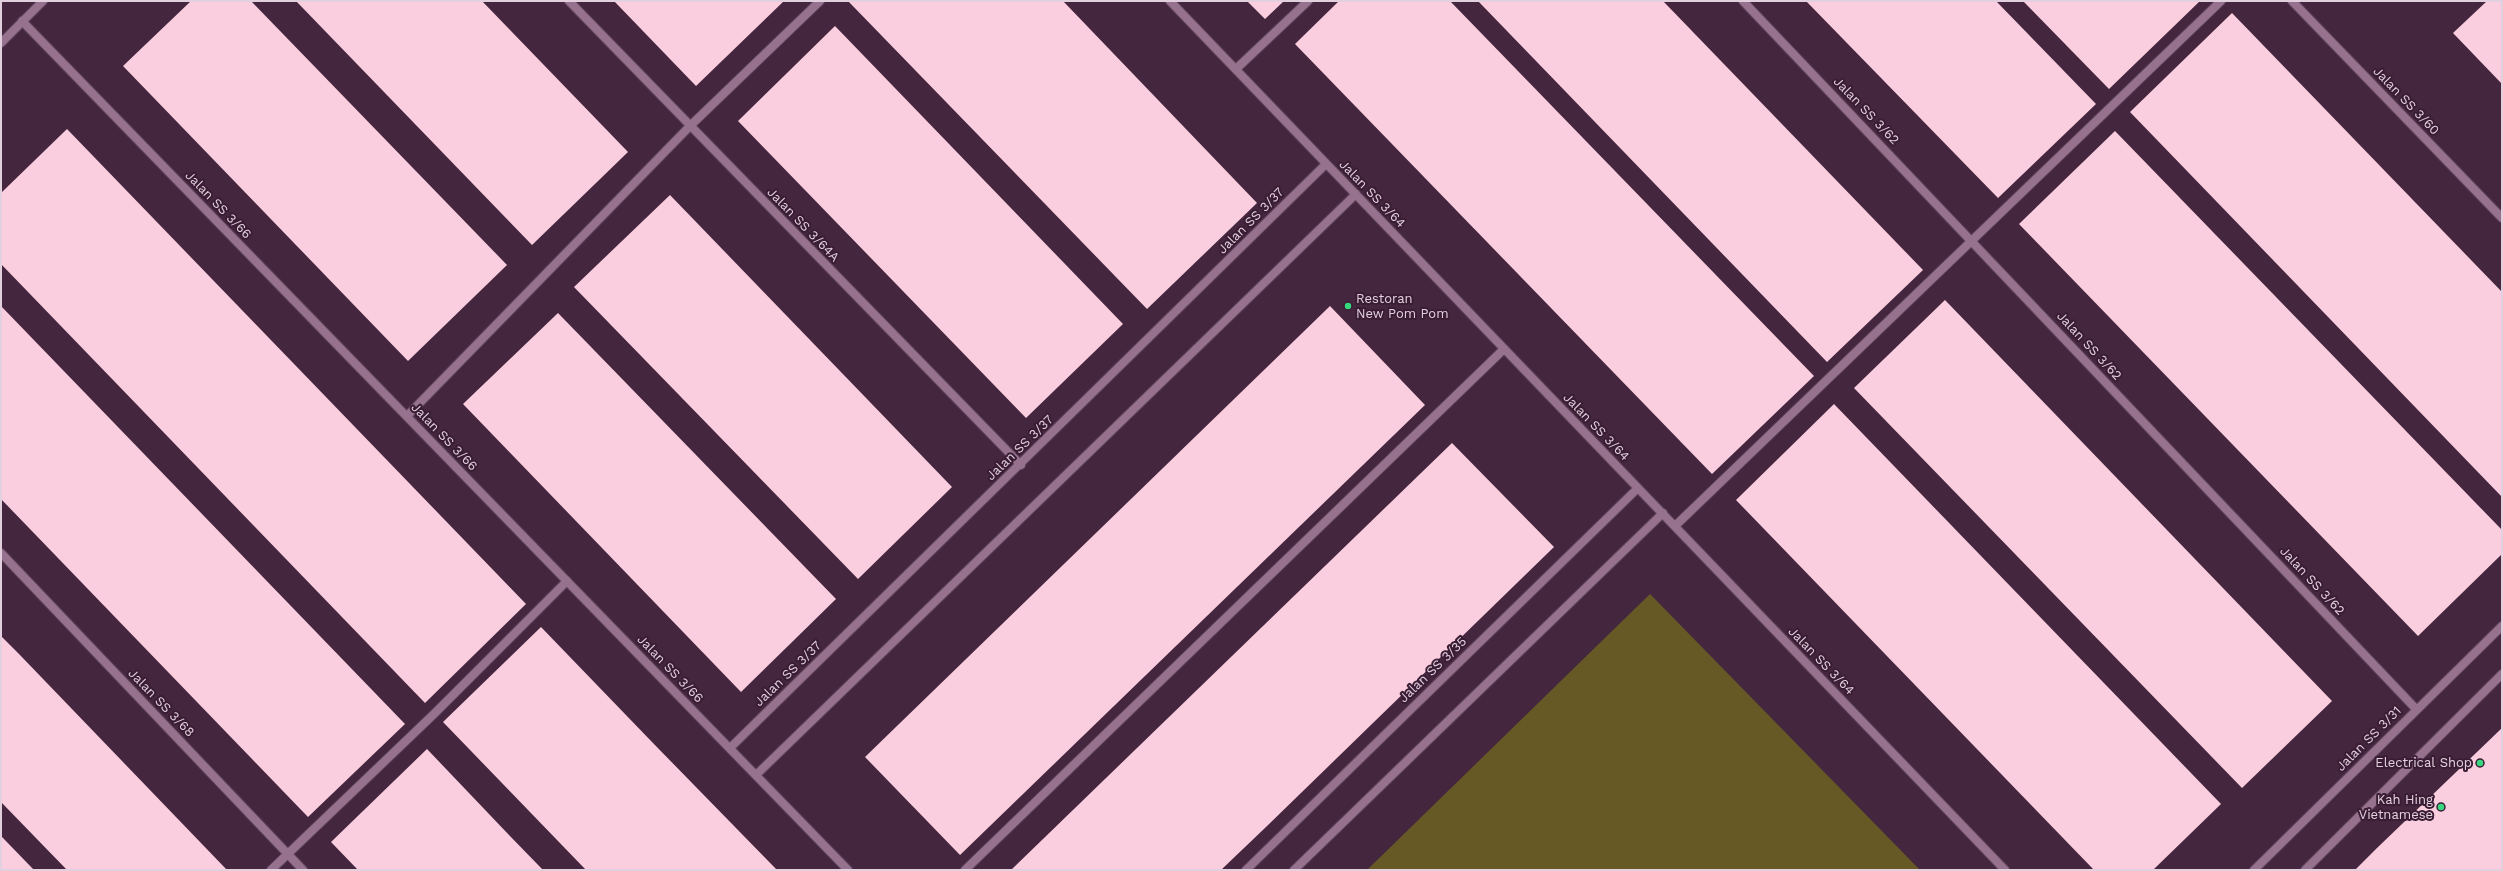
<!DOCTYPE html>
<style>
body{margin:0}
#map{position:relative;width:2503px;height:871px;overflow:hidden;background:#44273f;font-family:"Work Sans",sans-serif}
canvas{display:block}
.frame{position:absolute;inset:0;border:2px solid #e3d0de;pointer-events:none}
</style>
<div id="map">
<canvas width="2503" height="871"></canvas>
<div class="frame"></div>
</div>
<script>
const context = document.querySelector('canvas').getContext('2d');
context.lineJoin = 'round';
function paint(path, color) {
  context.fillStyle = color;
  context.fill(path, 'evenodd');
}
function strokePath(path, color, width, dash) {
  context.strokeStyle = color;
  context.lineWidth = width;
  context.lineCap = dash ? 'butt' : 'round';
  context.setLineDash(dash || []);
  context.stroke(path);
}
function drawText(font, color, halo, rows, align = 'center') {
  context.font = font + ' "Work Sans",sans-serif';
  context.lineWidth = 4;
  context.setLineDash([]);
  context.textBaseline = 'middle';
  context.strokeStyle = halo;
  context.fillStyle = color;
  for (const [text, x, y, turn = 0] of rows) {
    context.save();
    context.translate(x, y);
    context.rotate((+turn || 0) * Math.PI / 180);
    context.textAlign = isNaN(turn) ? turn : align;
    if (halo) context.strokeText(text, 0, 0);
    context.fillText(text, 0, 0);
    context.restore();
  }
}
const green = new Path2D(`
 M1650 594 1919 869 1367 870Z`);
const building = new Path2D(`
 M191 1H251L507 265 408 361 123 66Z
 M296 1H482L628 152 532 245Z
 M614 1H784L696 86Z
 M848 1H1063L1257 203 1147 309Z
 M1247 1H1284L1265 19Z
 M1339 1H1450L1814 376 1712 474 1295 44Z
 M1478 1H1663L1923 270 1827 362Z
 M1806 1H1996L2096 104 1998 198Z
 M2023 1H2200L2109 89Z
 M2487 1H2502V84L2453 33Z
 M2232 13 2502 292V497L2130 112Z
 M835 26 1123 324 1026 418 738 121Z
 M67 129 526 604 425 703 1 264V193Z
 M2115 131 2502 530V554L2418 636 2019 224Z
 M670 195 952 487 858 579 574 287Z
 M1945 300 2332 701 2242 788 1854 388Z
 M1 306 405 724 308 817 1 499Z
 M1330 306 1425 405 960 855 865 757Z
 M558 313 836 599 741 692 463 404Z
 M1834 404 2221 804 2153 870H2094L1736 500Z
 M1452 443 1554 547 1266 827 1221 870H1011Z
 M541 627 652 742 777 870H586L443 722Z
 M1 636 19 654 227 870H67L1 802Z
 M2502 728V870H2355L2377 848Z
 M427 749 509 835 543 870H358L331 842Z
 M1 836 3 838 34 870H1Z`);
const service = new Path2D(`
 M1236 69 1308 1
 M407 416 690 126 820 1
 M1675 526 2221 1
 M271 870 435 713 567 581
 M965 870 1504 349`);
const minor = new Path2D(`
 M569 1 1021 465
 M1170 1 2005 870
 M1743 1 2416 709
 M2292 1 2502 218
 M22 21 848 870
 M1 553 303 870
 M730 748 1326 164
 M756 775 1356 194
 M1246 870 1638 488
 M1294 870 1663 513
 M2254 870 2502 626
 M2305 870 2502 674`);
const tertiary = new Path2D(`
 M1 43 43 1`);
const markers = [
 [1348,306,4,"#37d880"],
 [2480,763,4,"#37d880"],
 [2441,807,4,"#37d880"]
];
const streetNames = [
 ["Jalan SS 3/60",2406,101,46],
 ["Jalan SS 3/62",1866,111,46],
 ["Jalan SS 3/64",1372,194,46],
 ["Jalan SS 3/66",218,205,46],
 ["Jalan SS 3/37",1251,221,-45],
 ["Jalan SS 3/64A",803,225,46],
 ["Jalan SS 3/62",2089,346,47],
 ["Jalan SS 3/64",1596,427,46],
 ["Jalan SS 3/66",444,437,46],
 ["Jalan SS 3/37",1020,448,-44],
 ["Jalan SS 3/62",2312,581,47],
 ["Jalan SS 3/64",1821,661,46],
 ["Jalan SS 3/66",670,669,46],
 ["Jalan SS 3/35",1433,670,-44],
 ["Jalan SS 3/37",788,674,-44],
 ["Jalan SS 3/68",161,703,46],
 ["Jalan SS 3/31",2369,739,-45]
];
const poiNames = [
 ["Restoran",1356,299,"left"],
 ["New Pom Pom",1356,314,"left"],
 ["Electrical Shop",2472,763],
 ["Kah Hing",2433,800],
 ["Vietnamese",2433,815]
];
paint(green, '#675925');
paint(building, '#fbcedf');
strokePath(service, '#61455c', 10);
strokePath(minor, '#61455c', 10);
strokePath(tertiary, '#61455c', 10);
strokePath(service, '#96728e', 8);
strokePath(minor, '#96728e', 8);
strokePath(tertiary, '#96728e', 8);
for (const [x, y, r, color] of markers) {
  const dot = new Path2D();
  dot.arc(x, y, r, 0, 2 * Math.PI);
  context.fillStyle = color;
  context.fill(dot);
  strokePath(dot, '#3a1d34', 1.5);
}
drawText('13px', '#e3d0de', '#3a1d34', streetNames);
drawText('13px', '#e3d0de', '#3a1d34', poiNames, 'right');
</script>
